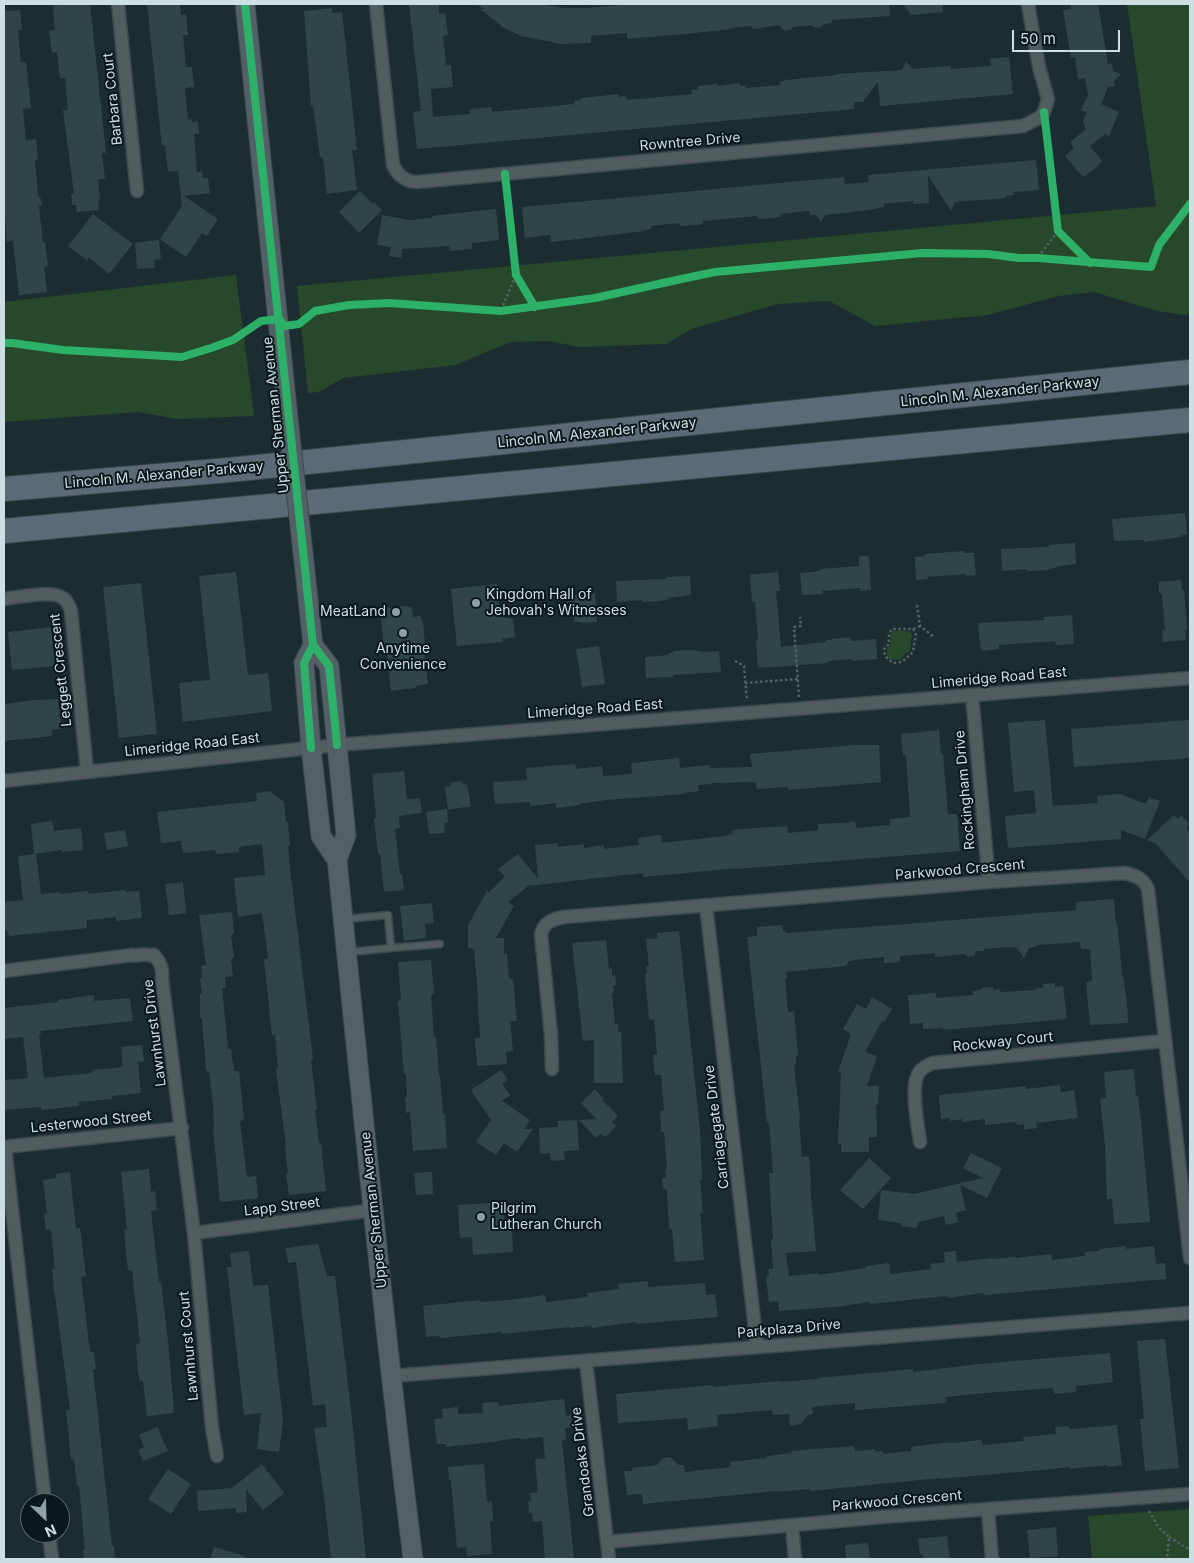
<!DOCTYPE html>
<style>
body{margin:0}
#map{position:relative;width:1194px;height:1563px;overflow:hidden;background:#1c2d31;font-family:Inter,sans-serif}
canvas{display:block}
.frame{position:absolute;inset:0;border:5px solid #cedfe3;pointer-events:none}
.north{position:absolute;left:20px;top:1493px;width:50px;height:50px;box-sizing:border-box;background:#0b181b;border:1px solid #59686b;border-radius:50%;rotate:156deg;font-size:14px;font-weight:700;line-height:20px;text-align:center;color:#cedfe3}
.north::after{content:'';display:block;margin:auto;width:18px;height:22px;background:#90a1a5;clip-path:polygon(50% 0,100% 100%,50% 72%,0 100%)}
.scale{position:absolute;left:1012px;top:30px;width:108px;height:22px;box-sizing:border-box;border:2px solid #cedfe3;border-top:0;padding-left:6px;font-size:15px;line-height:18px;white-space:nowrap;color:#cedfe3;-webkit-text-stroke:4px #0b181b;paint-order:stroke}
</style>
<div id="map">
<canvas width="1194" height="1563"></canvas>
<div class="frame"></div>
<div class="north">N</div>
<div class="scale">50 m</div>
</div>
<script>
const context = document.querySelector('canvas').getContext('2d');
context.lineJoin = 'round';
function paint(path, color) {
  context.fillStyle = color;
  context.fill(path, 'evenodd');
}
function strokePath(path, color, width, dash) {
  context.strokeStyle = color;
  context.lineWidth = width;
  context.lineCap = dash ? 'butt' : 'round';
  context.setLineDash(dash || []);
  context.stroke(path);
}
function drawText(font, color, halo, rows, align = 'center') {
  context.font = font + ' Inter,sans-serif';
  context.lineWidth = 4;
  context.setLineDash([]);
  context.textBaseline = 'middle';
  context.strokeStyle = halo;
  context.fillStyle = color;
  for (const [text, x, y, turn = 0] of rows) {
    context.save();
    context.translate(x, y);
    context.rotate((+turn || 0) * Math.PI / 180);
    context.textAlign = isNaN(turn) ? turn : align;
    if (halo) context.strokeText(text, 0, 0);
    context.fillText(text, 0, 0);
    context.restore();
  }
}
const green = new Path2D(`
 M1127 4H1190V314L1184 315 1157 311 1094 292 1058 296 988 315 875 326 829 301 777 304 692 329 666 344 580 347 548 341 510 342 456 365 343 378 319 392 308 393 297 286 1156 206Z
 M236 275 254 416 178 419 138 412 4 422V302Z
 M893 631H908L912 634 910 651 905 654 900 660 890 659 887 655V649L891 645V635Z
 M1190 1509V1559H1092L1088 1516Z`);
const building = new Path2D(`
 M67 4H90L106 153H102L105 179H98L100 200 98 201 99 210 77 212 76 205H72L71 194H74L63 110H68L65 78H60L57 52 52 53 49 31 55 30 53 6Z
 M147 4H180L181 15 186 14 188 35H183L186 67H192L194 87 185 88 188 120 192 119V122L198 121 199 134H194L197 172 202 171 203 178H208L210 193 184 196 218 219 207 236 202 233 186 257 160 239 182 206 178 171 168 172 165 145 162 146Z
 M409 4H439V14L445 13 448 35 443 36 446 65H451L453 87 431 89 433 117 470 114 469 109 491 107 492 112 574 104V101L581 100V98L619 94V97L626 96 627 100 692 94 691 90 698 89V86L718 84V86L740 83V86L746 85V88L780 85 779 82 786 80 837 75V74L902 70 906 61 912 69 951 66V69L991 66 990 59 1009 57 1013 94 880 106 878 82 863 102H854V109L417 149 413 112 421 111Z
 M476 4H540L564 8H587L632 4H889L890 16 832 20V23L824 24 821 27 815 28 811 25 793 27 791 30 785 31 779 25 753 29 751 26 731 28 732 29 675 35 627 39V33L591 36V43L561 44 521 36 500 26 501 25 480 9H484Z
 M903 4H942L943 12 911 15Z
 M1070 4H1098L1108 64 1112 63 1113 71 1121 74 1114 81 1115 86 1108 87 1101 104 1119 112 1109 136 1105 134 1090 146 1102 161 1096 168 1083 177 1065 156 1074 148 1070 142 1086 129 1083 121 1087 112 1081 110 1088 95 1085 78 1078 79 1075 57 1071 58 1063 10 1071 9Z
 M332 8V13L342 12 357 150H352L357 190 327 194 323 157H320L313 106H311L304 11Z
 M20 10 22 30H18L21 62H26L31 108 23 109 26 140 36 139 38 159 35 160 38 196 41 199 42 205 39 206 43 242H45L48 266 44 267 47 292 19 295 13 241 7 242 4 201V11Z
 M1036 160 1039 190 1013 192 1014 195 1006 196V198L955 202 951 211 928 175 929 203 913 204V201L884 204V207L877 208V209L825 215 821 222 816 215H810L809 211 780 214 781 217 758 219 757 216 702 221 703 224 696 225 680 226 679 223 651 226V229L644 230V231L569 240 551 242 550 235 525 238 522 207 844 177 845 184 869 182 868 175Z
 M360 191 373 204 374 202 382 210 359 233 339 212Z
 M496 209 499 240 472 243V249L450 251 449 246 402 249 401 258 389 256 391 247 377 245 382 215 410 220 432 218V216Z
 M93 214 133 244 109 274 89 257 87 260 68 246Z
 M159 240 161 259 154 260 155 268 137 269 135 243Z
 M1185 513 1187 535H1182V537L1144 542 1143 540 1114 541 1112 519Z
 M1075 543 1076 564 1059 566 1048 570 1027 571V569L1002 571 1001 549 1049 547V545Z
 M964 551V553H974L976 575 965 576V574L927 577 928 579 916 580 915 557 925 556V554Z
 M859 556H869L871 590 860 591V588L822 591 823 594 802 595 800 573 820 571V569L859 566V568Z
 M236 572 248 675 268 673 272 711 183 722 179 683 210 680 199 576Z
 M778 572 780 591H776L781 647 826 642V640H831V639L851 637V641L876 639 877 659 852 661V659L828 661 829 663 758 668 756 640H758L755 602H752L750 575Z
 M690 576 691 595 667 598 668 600H663V601L642 602V600L617 602 616 581 666 579V577Z
 M1181 580 1182 590H1184L1187 630H1185L1186 640 1163 642 1162 630H1165L1162 594 1159 593V582Z
 M141 583 157 734 119 738 103 587Z
 M497 584 500 617 513 619 515 637 502 639 503 642 457 646 451 589Z
 M595 593 597 622 580 623V622H574L573 608H567V595Z
 M407 606 412 608 413 617 420 616 423 622 425 644H423L428 684 415 686 416 688 391 691 387 650H384L380 609Z
 M1072 615 1074 644 1056 645 1055 641 999 645V649L981 651 978 623 1044 620V617Z
 M51 627 55 666 12 670 8 632Z
 M599 646 605 684 582 687 576 649Z
 M690 650 704 652 719 651 721 672 673 675V677L646 678 645 657 669 655V653L674 652V651Z
 M58 699 61 729 52 730V736L4 741V704L35 700Z
 M1045 720 1053 806 1098 803 1097 796 1120 794 1146 804 1149 797 1160 801 1145 839 1121 830V839L1008 848 1005 816 1036 813 1034 790 1014 792 1008 723Z
 M1189 720 1190 758 1074 767 1071 729Z
 M939 730 941 754H943L948 814H957L960 851 737 869V868L643 877V873L528 886 508 902 514 906 496 938H504V954H507L509 979H513L517 1021H510L513 1051 506 1052 507 1064 477 1066 475 1038H480L477 985 474 949 468 948V925L487 891 489 892 505 877 498 869 518 854 538 879 535 845 557 843 558 847 584 844V848L604 845V849L639 845 638 838 661 835 662 843 724 836 732 834V830L743 829 787 826 788 833 818 830V824L841 823 855 822 856 828 890 825V819L910 817 906 755H903L901 734Z
 M855 745H879L881 782 788 790V787L757 789 756 782 712 783V784L698 785 699 791 683 793V794L606 800 579 804 580 805 556 808V803L530 806V802L495 804 493 782 527 780 526 768 575 764 576 769 602 766 603 776 632 774 631 763 679 758 680 768 710 765V768L752 767 750 754Z
 M404 771 407 799 420 798 422 813 399 816 400 828 395 829 400 874H402L404 890 384 892 380 854H378L374 819 376 818 372 774Z
 M462 781 463 785 467 784 471 806 448 810 445 787 451 786 450 783Z
 M270 791 284 802 286 822H288L290 846H288L291 877 313 1059 311 1060 317 1110H315L319 1143H321L326 1191 289 1195 286 1173H288L285 1147 286 1146 276 1069H278L275 1035H272L264 959 268 958 262 913 238 917 234 878 265 875 262 844 239 847V852L216 854 215 850 183 853 181 841 161 843 157 812 257 801 256 793Z
 M447 809 448 822 444 823 445 833 429 834 426 812Z
 M1174 815 1178 819 1181 815 1190 824 1186 828 1190 833V883L1156 844 1147 840Z
 M52 821 54 831 81 828 83 850 62 852V850L34 854 31 824Z
 M125 830 128 846 107 850 104 833Z
 M36 854 41 894 60 892V894L88 891V894L125 890 126 892 139 891 142 918 116 921V917L87 920V928L9 936 8 931H4V902L23 900 18 856Z
 M183 882 186 913 169 915 165 884Z
 M1114 899 1116 923H1117L1120 950 1122 976 1123 975 1127 1002 1128 1023 1090 1025 1086 982 1092 981 1090 949H1081L1080 942 1036 945V947L1029 948 1024 958 1017 948 1012 947 984 949V951H976L974 956 968 957 965 954 935 957V953L900 956V962L884 963V957L853 960V961H849L846 966 786 972 787 978 785 979 788 1012 794 1011 798 1056H796V1064H794L800 1119H799L802 1157 809 1156 811 1185H810L816 1251 786 1253 789 1276 818 1273V1275L866 1268V1266L889 1263 890 1274 931 1269 930 1264 945 1262 944 1252 956 1251 957 1262 993 1258V1259L1016 1257V1258L1051 1254 1052 1260 1085 1256V1252L1099 1251V1249L1126 1246V1249L1154 1246 1156 1264 1165 1263 1166 1279 984 1295 983 1293 948 1298 947 1296 869 1304V1302L836 1307 779 1311 778 1301 769 1302 766 1277 769 1276 768 1269H773L771 1239H773L769 1173H773L769 1122H767L747 937 757 936V927L782 925 783 931H785L786 933 906 924 1076 910V902Z
 M432 903 434 923 425 924 426 938 404 941 400 906Z
 M232 912 234 934 231 935 234 958 231 959 233 976 225 977 226 988H222L228 1049H231L234 1071H239L244 1120 240 1121 247 1177 256 1176 258 1198 220 1202 213 1127H214L213 1105 209 1071H206L202 1018H200V994L202 993 200 978H202L201 966 206 965 199 915Z
 M679 931 700 1130 702 1180H700L703 1213H700L704 1260 675 1262 672 1229H669L667 1189H663L662 1178H666L665 1169H667L664 1132H661L660 1111 664 1110 661 1075H655L653 1055 657 1054 654 1019 649 1020 645 974H647L646 966H649L646 939 657 938V933Z
 M606 940 609 969 612 968V975H615L616 985 613 986 614 993H612L615 1024H618V1032L621 1031 623 1083H594V1040L583 1041 572 943Z
 M431 960 434 994 431 995 434 1037H436L439 1076H440L443 1114H445L447 1148 413 1151 410 1112 406 1113 405 1097H407L406 1074H404L398 1001H401L398 962Z
 M1055 983V987L1063 986 1067 1019 943 1030V1028L923 1029V1023L910 1024 908 995 936 993V998L973 995V991L981 990V988L993 987V990L1000 989V992L1036 990V988H1043V984Z
 M94 995V1001L130 998 133 1021 40 1031 41 1035H39L44 1078 92 1073V1070L123 1067 121 1047 142 1045 144 1061 138 1062 141 1093 112 1096V1099L79 1102V1106L41 1110V1107L4 1110V1080L28 1078 23 1037 4 1039V1008L58 1002V1000Z
 M872 997 892 1009 884 1022 882 1021 865 1052 877 1056 867 1086H879L878 1105H876L877 1137H869V1152H841V1144H838L841 1073 838 1072 851 1034 843 1029 857 1004 866 1009Z
 M1134 1069 1136 1096H1138L1141 1121 1150 1222 1114 1224 1112 1199H1107L1105 1146 1100 1099 1106 1098 1104 1072Z
 M501 1070 508 1080 502 1084 510 1095 502 1101 530 1120 524 1129H533L517 1152 504 1143 496 1155 476 1142 491 1120 471 1090Z
 M1060 1085 1061 1092 1074 1090 1078 1118 1036 1123 1037 1128 1024 1130V1124L1017 1125 1016 1122 985 1125V1119L962 1122V1119L950 1121 949 1118 941 1119 939 1095 1026 1086V1089Z
 M595 1089 604 1099 602 1100 618 1116 612 1122 616 1126 605 1137 601 1133 596 1138 579 1120 596 1119 581 1103Z
 M577 1120 579 1150 564 1151 565 1160 551 1161 550 1153 540 1154 539 1128 558 1127V1121Z
 M971 1153 1002 1168 987 1198 960 1185 966 1210 956 1213 958 1222 946 1225 944 1216 918 1222 917 1228 901 1226V1223L878 1220 881 1190 914 1194 983 1178 963 1168Z
 M869 1158 891 1178 863 1209 840 1190Z
 M149 1169 151 1192 155 1191 157 1210 151 1211 159 1282H161L168 1341 174 1413 147 1416 143 1381H140L138 1372 136 1344 140 1343 132 1270H128L126 1252 124 1230H127L121 1172Z
 M70 1172 76 1229 80 1228 86 1276 81 1277 90 1352H94L96 1369H93L112 1546H114L115 1559H84L83 1549H85L79 1486H77L74 1459 71 1460 66 1410H70L54 1288 52 1269H55L51 1229 46 1230 44 1214H47L43 1180 56 1178V1174Z
 M432 1172 433 1194 416 1195 414 1173Z
 M503 1202 505 1230 512 1229 513 1252 473 1255 472 1237 460 1238 458 1205Z
 M318 1244 327 1276H335L351 1410 366 1559H331L324 1496 314 1428 327 1427 325 1404 313 1406 296 1262 288 1263 286 1248Z
 M249 1251 253 1285 254 1286 268 1285 283 1421 279 1452 257 1449 261 1413 244 1415 227 1267H232L230 1253Z
 M648 1281V1287L705 1283 706 1295 715 1294 718 1317 637 1324 636 1322 592 1328 591 1326 570 1328V1327L502 1334V1332L440 1338V1336L426 1337 423 1306 480 1300V1302L508 1300 545 1295 546 1302 588 1297 587 1293 619 1289 618 1284Z
 M1165 1339 1179 1468 1145 1471 1140 1419H1144L1137 1341Z
 M1110 1353 1113 1382 1076 1386V1392L1054 1394 1053 1388 985 1393 946 1397V1403L855 1410V1403L812 1407 813 1414 808 1415 801 1424 790 1426 789 1414 773 1415 772 1410 717 1415 718 1426 688 1430 687 1418 618 1423 616 1394 713 1385V1387L780 1381V1382L818 1379V1378L913 1369V1372L979 1364Z
 M564 1399 566 1416 571 1415 572 1427 565 1428 566 1440H562L574 1559H545L542 1521 533 1522 532 1513H529L528 1501H531L530 1493 538 1492 535 1459 545 1458 543 1437 521 1439 520 1438 501 1440V1441L446 1447V1444H437L434 1419 443 1418 442 1409 458 1407V1414L483 1413 482 1403 498 1402 499 1406Z
 M1117 1425 1122 1465 1107 1467V1465L1070 1469V1467L1041 1470 940 1479V1478L810 1491 809 1489 777 1492V1491L643 1504 642 1494 627 1495 624 1471H632V1468L657 1465 663 1458 670 1457 679 1465H684L685 1472 731 1467 730 1462 767 1458V1456L792 1453 791 1451 854 1446 855 1451 875 1449V1452L883 1451V1454L911 1451V1447L950 1442V1443L981 1440 983 1445 1024 1441 1023 1437 1056 1434 1055 1427 1069 1426V1429Z
 M157 1427 168 1451 143 1461 138 1450 144 1447 139 1435Z
 M262 1464 284 1493 263 1510 246 1489 247 1512 236 1513V1508L198 1511 197 1491 232 1488Z
 M484 1464 487 1502 492 1501 493 1521H490L492 1554 467 1556 466 1547 457 1548 451 1480H449L448 1467Z
 M168 1469 191 1484 171 1514 148 1499Z
 M1056 1527 1058 1556 1030 1558 1027 1530Z
 M947 1536 950 1559H923V1554L920 1555 918 1539Z
 M868 1543 870 1559H846L845 1545Z
 M214 1547 245 1556V1559H210Z`);
const path = new Path2D(`
 M1046 128 1058 231 1089 262
 M506 187 516 275 535 307
 M1038 257 1058 231
 M501 310 516 275
 M295 325 299 324 315 311 349 305 389 303 501 311 595 298 686 278 715 272 922 253 988 254 1019 258H1038L1090 263
 M4 343H12L63 350 182 357 211 348 233 340 261 321H263
 M917 605 920 626 934 637
 M913 629 916 633 913 652 902 662 893 663 885 656 884 649 889 644V634L892 629H913L920 626
 M735 661 744 666 747 701
 M745 683 798 679
 M799 697 794 627 801 626 800 617
 M1149 1511 1159 1528 1169 1537 1167 1559
 M1169 1537 1190 1550`);
const lane = new Path2D(`
 M345 919 388 915 391 948 349 952
 M391 948 440 944`);
const street = new Path2D(`
 M118 4 137 191
 M376 4 393 165C397 175 406 182 417 182L1023 126 1039 118 1044 112 1048 99 1039 67 1028 4
 M4 599C18 597 52 590 63 598 68 601 69 606 71 611L87 771
 M972 695 989 882
 M4 781 337 745 1190 678
 M706 905 757 1346
 M4 971 133 955C139 957 144 952 152 956L154 955C161 963 163 969 162 979L194 1233 212 1428 217 1456
 M552 1069 551 1035 541 934C544 922 553 919 564 917L989 882 1124 873C1135 875 1143 878 1148 889L1190 1258
 M920 1142C918 1125 909 1084 920 1071 923 1067 928 1065 933 1063L1164 1041
 M4 1147 182 1128
 M7 1147H5L45 1503
 M194 1233 375 1210
 M586 1361 609 1559
 M391 1376 1190 1313
 M988 1509 992 1559
 M792 1526 795 1559
 M49 1533 52 1559
 M607 1542 882 1517 1190 1494`);
const secondary = new Path2D(`
 M245 4 289 427
 M303 553 313 645 329 666 346 835 337 860C361 1093 384 1327 413 1559
 M313 645 304 663 311 748 321 836 337 860`);
const highway = new Path2D(`
 M4 489 229 470 1190 372
 M4 531 1190 420`);
const secondaryBridge = new Path2D(`
 M289 427 303 553`);
const cycleway = new Path2D(`
 M245 4 313 645 329 666 337 745
 M1044 112 1058 231 1090 263
 M505 174 516 275 535 307
 M4 343H12L63 350 182 357 211 348 233 340 261 321 279 319 284 326 299 324 315 311 349 305 389 303 501 311 595 298 686 278 715 272 922 253 988 254 1019 258H1038L1151 267 1159 245 1190 204
 M311 748 304 663 313 645`);
const markers = [
 [476,603,5,"#90a1a5"],
 [396,612,5,"#90a1a5"],
 [403,633,5,"#90a1a5"],
 [481,1217,5,"#90a1a5"]
];
const streetNames = [
 ["Barbara Court",113,99,-96],
 ["Rowntree Drive",690,142,-5],
 ["Lincoln M. Alexander Parkway",1000,392,-6],
 ["Upper Sherman Avenue",276,415,-96],
 ["Lincoln M. Alexander Parkway",597,433,-6],
 ["Lincoln M. Alexander Parkway",164,475,-5],
 ["Leggett Crescent",61,670,-96],
 ["Limeridge Road East",999,678,-5],
 ["Limeridge Road East",595,709,-4],
 ["Limeridge Road East",192,745,-6],
 ["Rockingham Drive",965,790,-95],
 ["Parkwood Crescent",960,870,-5],
 ["Lawnhurst Drive",155,1033,-97],
 ["Rockway Court",1003,1042,-6],
 ["Lesterwood Street",91,1122,-6],
 ["Carriagegate Drive",717,1127,-97],
 ["Lapp Street",282,1207,-7],
 ["Upper Sherman Avenue",374,1210,-96],
 ["Parkplaza Drive",789,1329,-5],
 ["Lawnhurst Court",189,1346,-95],
 ["Grandoaks Drive",583,1462,-97],
 ["Parkwood Crescent",897,1501,-5]
];
const poiNames = [
 ["Kingdom Hall of",486,595],
 ["Jehovah's Witnesses",486,611],
 ["MeatLand",386,612,"right"],
 ["Anytime",403,649,"center"],
 ["Convenience",403,665,"center"],
 ["Pilgrim",491,1209],
 ["Lutheran Church",491,1225]
];
paint(green, '#27482b');
paint(building, '#304646');
strokePath(lane, '#3b494c', 9);
strokePath(street, '#3b494c', 15);
strokePath(secondary, '#3b494c', 21);
strokePath(highway, '#3b494c', 26);
strokePath(path, '#566164', 2.5, [2.5, 2.5]);
strokePath(lane, '#505c5e', 6);
strokePath(street, '#505c5e', 12);
strokePath(secondary, '#536065', 19);
strokePath(highway, '#5b6a74', 24);
strokePath(secondaryBridge, '#3b494c', 21, []);
strokePath(secondaryBridge, '#536065', 19);
strokePath(cycleway, '#2db169', 8);
for (const [x, y, r, color] of markers) {
  const dot = new Path2D();
  dot.arc(x, y, r, 0, 2 * Math.PI);
  context.fillStyle = color;
  context.fill(dot);
  strokePath(dot, '#0b181b', 2);
}
drawText('14px', '#cedfe3', '#0b181b', streetNames);
drawText('14px', '#cedfe3', '#0b181b', poiNames, 'left');
</script>
